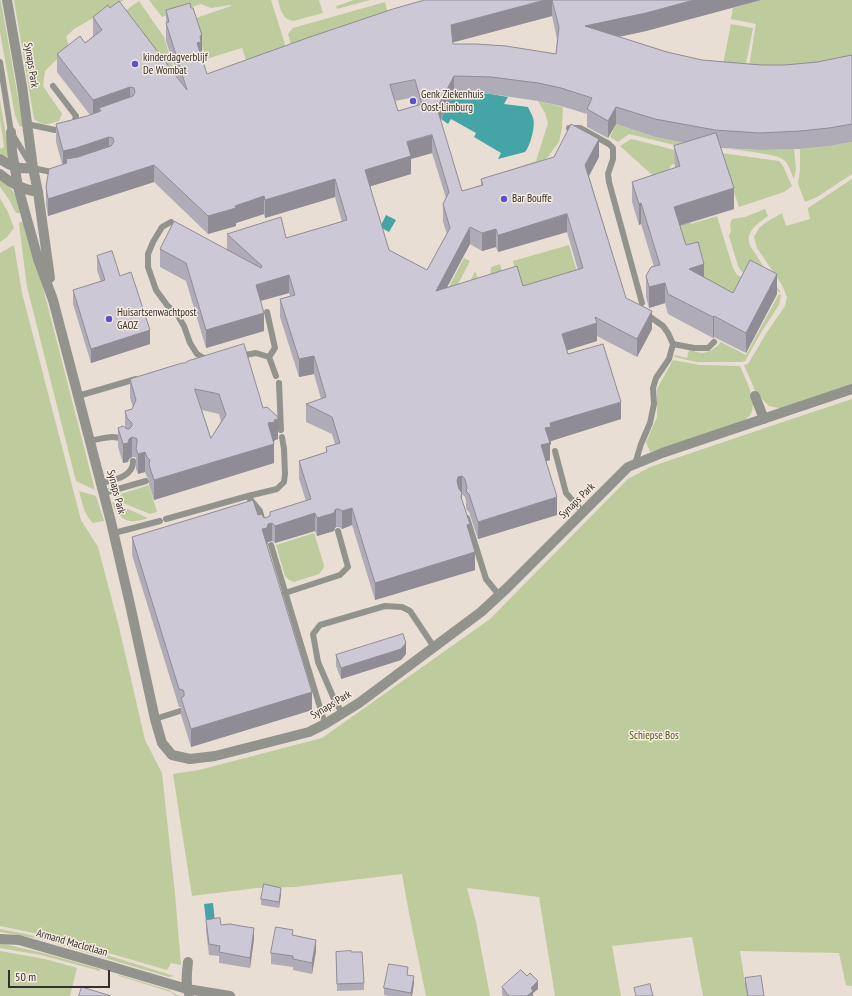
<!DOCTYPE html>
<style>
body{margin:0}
#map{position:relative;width:852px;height:996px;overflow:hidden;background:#e9ded4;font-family:"PT Sans Narrow",sans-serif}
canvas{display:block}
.scale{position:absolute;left:8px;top:970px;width:102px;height:18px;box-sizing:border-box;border:2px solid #332f2b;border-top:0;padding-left:5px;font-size:12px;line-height:14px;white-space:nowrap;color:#332f2b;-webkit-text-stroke:3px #f6ebe1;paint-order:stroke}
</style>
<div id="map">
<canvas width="852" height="996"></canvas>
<div class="scale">50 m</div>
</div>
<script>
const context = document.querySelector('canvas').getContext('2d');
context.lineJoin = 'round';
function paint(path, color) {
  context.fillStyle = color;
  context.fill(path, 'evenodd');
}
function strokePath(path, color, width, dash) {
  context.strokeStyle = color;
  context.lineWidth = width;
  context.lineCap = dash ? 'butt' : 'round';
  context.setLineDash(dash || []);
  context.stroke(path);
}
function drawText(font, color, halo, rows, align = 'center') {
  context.font = font + ' "PT Sans Narrow",sans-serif';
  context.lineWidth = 3;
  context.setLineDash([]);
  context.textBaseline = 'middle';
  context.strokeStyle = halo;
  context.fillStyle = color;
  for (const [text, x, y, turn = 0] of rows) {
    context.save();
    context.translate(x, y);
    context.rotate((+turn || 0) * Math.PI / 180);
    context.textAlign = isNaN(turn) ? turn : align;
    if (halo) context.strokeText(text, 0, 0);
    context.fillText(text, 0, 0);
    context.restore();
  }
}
const green = new Path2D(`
 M0 0 1 1 23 126 20 127 15 115 0 32Z
 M14 0H124L74 29 66 37 69 47 45 71 43 86 62 114 59 121C48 124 44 127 34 119Z
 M149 0H271L285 44 284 47 246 60 242 48 206 59 193 19 231 6V5L211 8 201 4 162 17Z
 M278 0H319L323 13 293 21 287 19 284 16 281 11Z
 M354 0H370L337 9 336 6Z
 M761 0H852V73L748 72 756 24 731 19 733 8Z
 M139 1 164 37 176 77 118 16Z
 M385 2 389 18 291 45 288 34 293 28Z
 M731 24 753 28 745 68 723 64Z
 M0 100 10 159 4 157 0 153V148L2 149 4 146 0 120Z
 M538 101 563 107 562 128 559 142 547 158 538 163 488 179 489 177 536 161 548 123 545 113Z
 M604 120 655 137 709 147 699 151 629 134 618 142 610 137 615 126Z
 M631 139 636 140 698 156 671 165 664 181 651 174 620 146Z
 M852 142V174L817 197 805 202 798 184 800 169V149L829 146Z
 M731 149 760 150 794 149 796 169 794 179C791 173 789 164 784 160 778 154 742 151 731 149Z
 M721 153 779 161 783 166 792 186 784 192 739 207Z
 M0 178C15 191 16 194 21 213H16L10 201 0 187Z
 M852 179V385L783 409 769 406 762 399 759 394 757 395 744 365 748 364 767 332 785 306 787 297 782 285 757 248 754 237 759 228 768 221 782 213 786 226 810 219 808 210V208Z
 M0 198 8 212 14 228 7 237 0 242Z
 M765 209 768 216C760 222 747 230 749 241 749 243 750 245 751 247L781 293 741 271 738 266 729 236 731 231 730 224 732 219 745 217Z
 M717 216 733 268 737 275 747 280 730 311 687 264 675 226 688 217 691 224Z
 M24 220 41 280 95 490 76 481 27 287 20 232 19 223Z
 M14 245 22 293 81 520 98 547 119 627 145 740 162 773 175 894 181 965 171 963 167 970 53 937 0 926V253Z
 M569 245 581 285 524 302 513 261Z
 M464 258 470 261 456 288 466 290 475 271 479 281 490 280 491 267 500 264 506 285 441 302Z
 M779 294 781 295 779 305 762 331 745 361 742 362H697L674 357 675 355 687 358 689 350C693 351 699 353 703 353 710 352 717 347 721 342L746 355Z
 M673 360 700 365 740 366C745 378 759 404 750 415 748 418 745 420 742 422L650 452 646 442 657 417V389Z
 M852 399V986L846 985 839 953 740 951 747 996H703L692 937 612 946 621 996H555L539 897 467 888 476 922 490 996H426L409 913 402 874 294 887 257 888 192 896 173 774 199 770 322 738 490 619 628 479 650 467 771 426Z
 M149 485 157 512 150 514 118 501 115 496Z
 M79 491 96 496 104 521 93 523C84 515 82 502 79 491Z
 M112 502 148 518C144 519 140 521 135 521 123 523 115 512 112 502Z
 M314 533 324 565 323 569 319 574 294 582 289 580 285 576 276 545Z
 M0 929C16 932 32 935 48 939 91 949 132 963 174 976L169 977 41 939 0 932Z
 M0 943 43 953 100 969V971L41 955 0 948Z
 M0 951 45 959 77 968 70 996H0Z
 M119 975 169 990 179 996H176L171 992 119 976Z`);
const water = new Path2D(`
 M450 93 491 94 508 97 504 104 528 107C529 110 532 114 533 118 536 125 530 147 525 152L498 159 501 153 474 137 476 133 451 119 448 124 441 119 451 99Z
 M386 215 396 220 389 232 380 227Z
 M213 903 215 922 207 924 206 921 204 904Z`);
const lane = new Path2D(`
 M0 62 11 132 33 168 56 173
 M53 86 76 116 73 127
 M27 124 55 130 63 129
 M569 128H580L609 144 613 148V159L608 174 609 182 642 303
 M171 222 162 227 153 242 148 254V267L156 290 167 305 178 316 184 326 190 343 197 354 207 360
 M267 312 275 348 269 357
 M673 344 694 348H708L714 342
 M240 356 256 353 269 357 276 376
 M279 383 281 430
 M78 396 136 379
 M90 441C103 438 114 434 126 441
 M555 451 566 493 583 512
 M635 464 641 444 650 423 654 404 653 388 656 378 669 359 673 344 668 333 663 326 646 314
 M101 483C113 480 134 477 133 461
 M104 493 146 481
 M250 499 260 511 263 522
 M467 518 486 579 499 595
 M166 519 248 496 277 489 284 482 285 474 284 449 282 437
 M114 533 160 521
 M271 545 325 724
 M285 593 340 575 348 567 338 531
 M342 713 334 699 318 662 313 634 320 625 385 606 402 607 410 611 434 647
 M155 719 180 711`);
const street = new Path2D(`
 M7 0 22 86 33 168 38 192 50 278
 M11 132 12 151 18 187 38 259 53 300 111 522 129 600 155 719 162 743 172 755 190 759 215 756 309 732 325 724 359 703 481 612 507 588 628 467 662 453 852 389
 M0 159C11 167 19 169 33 168
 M0 174C12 184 22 189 38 192
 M755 396 764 419
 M0 939 19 940 99 963 187 989 230 996
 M188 962C187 973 185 984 189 994`);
const wall = new Path2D(`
 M425 0H761L646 31 618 37 667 52 702 60 761 65H785L817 62 852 55V142L829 146 800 149 760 150 721 148 734 209 680 226 686 245 704 277 733 293 777 294 746 353 714 337 713 338 668 314 665 303 649 308 646 297V276L654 267 641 224 639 225 632 202V182L675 168 674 146 686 143 655 137 616 124 608 138 587 127V114L561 106 538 101 491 94 454 93 440 120 462 191 481 185V179L599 157 589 176 626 298 652 329 637 357 597 336V341L567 350 568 354 621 419 551 441V444L550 445V460L546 461 557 515 478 539 469 512 466 509V501L465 497 462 494V499L470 535 475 570 375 600 352 525 342 529 339 527H336L335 528 334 531 317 536 315 531 275 543 272 541 268 542 267 545 312 710 191 747 181 715V707H179L132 555V537L258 515 265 518 306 501 299 479V461L326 452V447L335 444 332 434 306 422V404L321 399 314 374 299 377 280 317V299L290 296 289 293 261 301 264 331 206 348 186 281 160 267V249L227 250V234L286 238 342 222 335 197 265 218 264 214 236 223V226L208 234 154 182 48 216 46 205V187L62 164 56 142V124L90 115 57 72V54L85 43 93 36V17L110 8 178 77 166 41V10L202 53H201V57L207 74ZM552 16 557 39 556 54 453 44V42ZM415 97 417 105 398 111 395 101ZM432 153 446 198 443 204V222L447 234 427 270 389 250 370 186 411 174V159ZM567 232 578 270 523 286 447 287 470 244 482 251 496 247 498 252Z
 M97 256 120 276 150 344 91 363 73 304V290L101 282 97 270Z
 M182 363 263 408 278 439 275 440V441H274V463L154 500 149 484V479L147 477 145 472 138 474 136 469V458L135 457H132L129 459 128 462 123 463 118 447V428L125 427V411L132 409 133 407 130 398V379ZM202 410 219 414 221 421 211 438Z
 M406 654 401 660 341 679 336 666V655Z
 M281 894 279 908 261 905V899Z
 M206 920 254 939 250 968 219 963V956L209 955 206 931Z
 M293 936 316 951 312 974 293 970V967L271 964V953Z
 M336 952 364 983V990L337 991Z
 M408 975 414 983 412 996H389L384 995V988Z
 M745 978 764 996H747L745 986Z
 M502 987 538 989 533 993V996H503L502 994Z`);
const shadedWall = new Path2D(`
 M545 0H552V16L451 43V25Z
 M694 0H761L646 31 585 44V26Z
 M202 35V53H201V59L197 43 200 36Z
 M454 76V93L437 126V108Z
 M130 87V105L101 111 99 108V116L93 118V100Z
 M616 107V124L608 138V121Z
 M432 135V153L411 159V174L365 188V170L407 142Z
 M109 137V155L66 159V168H63V151Z
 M599 139V157L585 183V165Z
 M154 165V182L48 216V199Z
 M335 179V197L265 218V200Z
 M734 188V209L674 227V207Z
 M264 196V214L236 223V226L208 234V216L235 206Z
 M641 203V224L639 225V204Z
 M567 214V232L498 252V235Z
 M470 227V244L436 308V291Z
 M496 229V247L482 251V233Z
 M704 264V285L689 269Z
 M777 274V294L746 353V333Z
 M289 275V293L256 302V285Z
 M665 283V303L649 308V287Z
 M652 311V329L637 357V339Z
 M264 313V331L206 348V330Z
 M714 316V337L713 338V317Z
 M597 323V341L562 352V334Z
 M150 330V344L91 363V349Z
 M314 356V374L299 377V359Z
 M621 402V419L551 441V444L550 445V460L541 463V445L545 428 550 423Z
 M278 419V439L275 440V441L268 443V423Z
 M132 437V457L129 459 128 462 123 463V444Z
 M274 444V463L154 500V480Z
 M145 452V472L138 474V454Z
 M462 476V510L458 495 457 481 458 477Z
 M557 497V515L478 539V522Z
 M352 508V525L342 529V511Z
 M336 509V527L335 528 334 531 317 536V518Z
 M315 513V531L275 543V526Z
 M272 523V541L268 542 267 546 262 529 268 524Z
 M470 524V542L467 525Z
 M475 552V570L375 600V583Z
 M406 643V654L401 660 341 679V668Z
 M312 692V710L191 747V729Z
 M281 888V894L279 908V902Z
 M254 928V939L250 968V958Z
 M316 940V951L312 974V963Z
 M414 976V983L412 996H411V993Z
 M538 981V989L533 993V996H527L531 988Z`);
const building = new Path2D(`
 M425 0H545L451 25 453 44H476L506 46 556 54 559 27 552 0H694L646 13 585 26 667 52 702 60 761 65H785L817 62 852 55V124L829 128 800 131 760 133 715 130 655 119 616 107 608 121 587 109 592 98 561 88 538 83 491 77 454 76 437 108 462 191 483 185 481 179 554 157 571 124 599 139 585 165 626 298 652 311 637 339 595 317 597 323 562 334 568 354 603 344 621 402 550 423 551 427 545 428 550 443 541 445 557 497 478 522 469 494 466 491 467 488 465 479 462 476 458 477 457 481 459 489 462 493 461 497 470 524 467 525 475 552 375 583 352 508 342 511 339 509H336L335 510 334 513 317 518 315 513 275 526 272 523 268 524 267 528 262 529 312 692 191 729 181 698 184 696V692L183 690 179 689 132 537 253 500 258 515 262 514 263 517 265 518 270 516V512L311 499 299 461 327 452 326 447 340 443 332 417 306 404 326 397 314 356 299 359 280 299 295 295 289 275 256 285 264 313 206 330 186 263 160 249 174 221 261 268 262 266 227 234 281 217 286 238 347 220 335 179 265 200 264 196 235 206 236 208 208 216 154 165 48 199 46 187 49 169 67 163 66 159 78 157 111 146 114 142 113 138 109 137 76 148 63 151 56 124 87 116 101 111 99 108 133 96 135 92 134 88 130 87 93 100 57 54 80 36 85 43 102 30 93 17 108 5 110 8 119 1 187 90 166 23 169 22 166 10 190 3 191 8H193L202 35 200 36 201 42 197 43 207 74 307 38 393 9ZM415 80 422 104 398 111 390 85ZM432 135 449 192 443 204 450 228 427 270 389 250 365 170 411 156 407 142ZM567 214 583 268 523 286 517 266 436 291 470 227 482 233 496 229 498 235Z
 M716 133 734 188 674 207 686 245 698 242 704 264 689 269 733 293 750 260 777 274 746 333 714 316 713 317 668 294 665 283 649 287 646 276 651 267 660 265 641 203 639 204 632 182 680 166 674 146Z
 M112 251 120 276 131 272 150 330 91 349 73 290 105 280 97 256Z
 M244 344 263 408 267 407 278 417V419L274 420 275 422 268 423 274 444 154 480 149 465 150 460 147 457 145 452 138 454 136 449 137 442V439L135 438 132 437 129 439 128 443 123 444 118 428 123 426 127 429H129L132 426V423L127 418 125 411 132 409 136 400 130 379 182 363H185L188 361ZM195 389 219 394 226 415 211 438Z
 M403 634 406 643 401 649 341 668 336 655Z
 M264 884 281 888 279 902 261 899Z
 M220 918 221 925 230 924 241 926 254 928 250 958 219 952 220 946 209 944 206 920Z
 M276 927 293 930 292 935 316 940 312 963 293 959V956L271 953Z
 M351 951V952H362L364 983 337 984 336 952Z
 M389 964 408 967 407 975 414 976 411 993 384 988Z
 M521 970 527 976 530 973 538 981 531 988 533 991 527 996H509L502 987Z
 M761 976 764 996H748L745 978Z
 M650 984 653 996H636L634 988Z
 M82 987 111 996H79Z`);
const markers = [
 [135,64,4,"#5a52ca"],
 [413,101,4,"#5a52ca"],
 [504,199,4,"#5a52ca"],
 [109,319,4,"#5a52ca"]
];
const poiNames = [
 ["kinderdagverblijf",143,58],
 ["De Wombat",143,71],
 ["Genk Ziekenhuis",421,95],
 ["Oost-Limburg",421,108],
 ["Bar Bouffe",512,199],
 ["Huisartsenwachtpost",117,313],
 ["GAOZ",117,326]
];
const streetNames = [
 ["Synaps Park",31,65,81],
 ["Synaps Park",116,492,75],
 ["Synaps Park",577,501,-45],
 ["Synaps Park",331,705,-31],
 ["Armand Maclotlaan",72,943,16]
];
const parkNames = [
 ["Schiepse Bos",654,736]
];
paint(green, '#becb9c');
paint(water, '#45a4a6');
strokePath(lane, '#92938d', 6);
strokePath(street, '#92938d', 10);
paint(wall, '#afacb7');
paint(shadedWall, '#8f8c95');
paint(building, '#ccc8d5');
strokePath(building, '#8f8c95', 1);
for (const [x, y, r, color] of markers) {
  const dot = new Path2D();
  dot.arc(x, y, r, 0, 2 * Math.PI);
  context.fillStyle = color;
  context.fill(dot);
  strokePath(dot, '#f6ebe1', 1.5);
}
drawText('11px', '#332f2b', '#f6ebe1', poiNames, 'left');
drawText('11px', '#332f2b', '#f6ebe1', streetNames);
drawText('11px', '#4f5e17', '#f6ebe1', parkNames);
</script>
